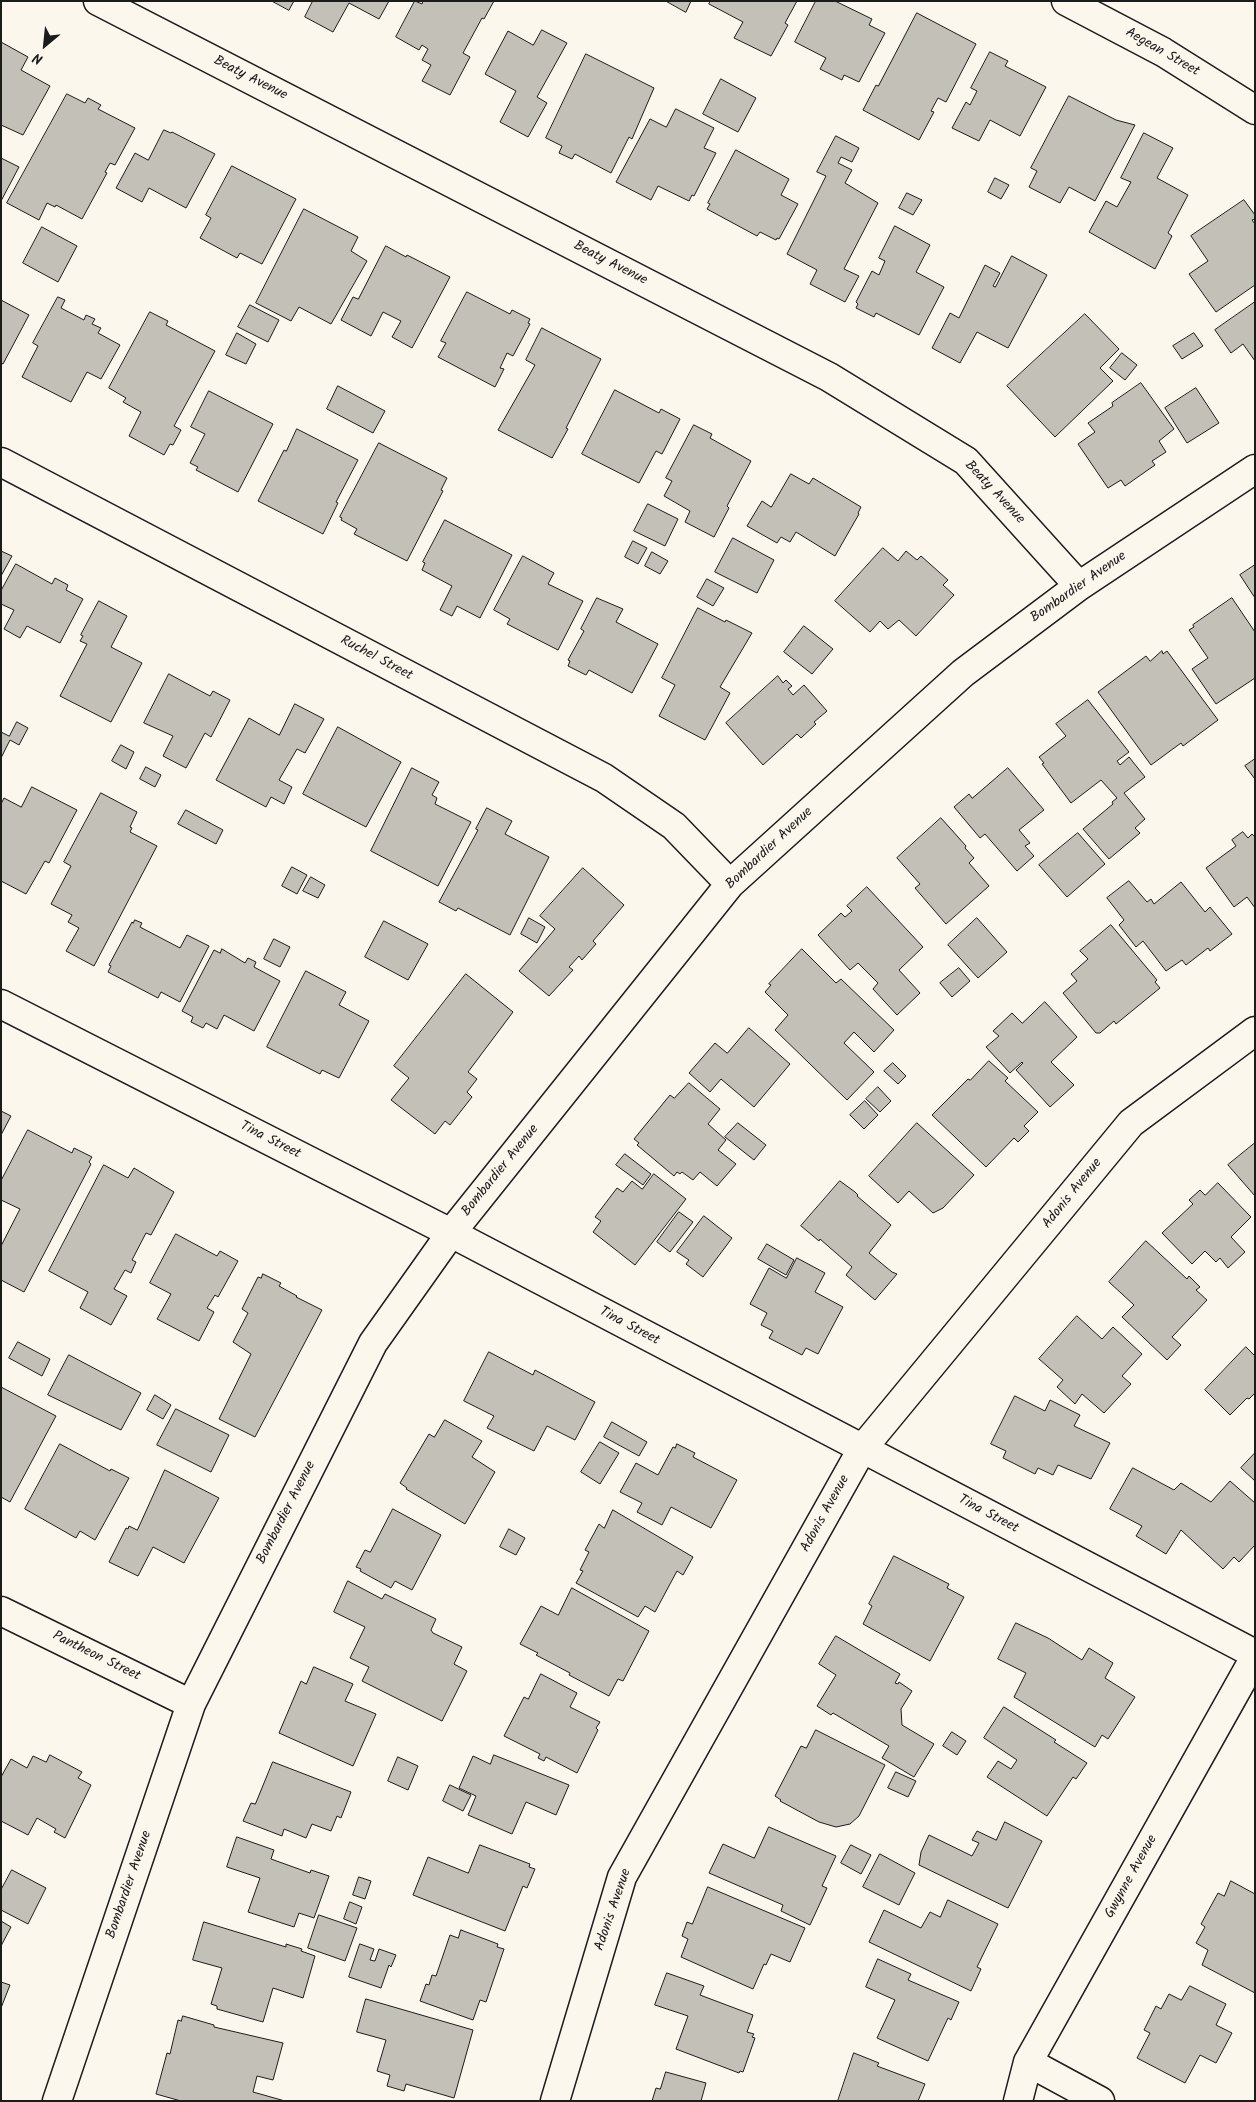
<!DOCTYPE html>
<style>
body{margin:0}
#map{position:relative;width:1256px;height:2102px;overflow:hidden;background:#fbf7ec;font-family:Kalam,sans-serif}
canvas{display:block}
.frame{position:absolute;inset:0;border:2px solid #1c1c1c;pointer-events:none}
.north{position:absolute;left:20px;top:20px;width:50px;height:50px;-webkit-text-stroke:4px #fbf7ec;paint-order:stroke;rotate:208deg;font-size:14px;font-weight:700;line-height:20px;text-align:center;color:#1c1c1c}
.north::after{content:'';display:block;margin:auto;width:18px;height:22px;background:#1c1c1c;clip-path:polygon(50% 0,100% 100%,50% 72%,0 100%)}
</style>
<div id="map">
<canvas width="1256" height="2102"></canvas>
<div class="frame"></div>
<div class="north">N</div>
</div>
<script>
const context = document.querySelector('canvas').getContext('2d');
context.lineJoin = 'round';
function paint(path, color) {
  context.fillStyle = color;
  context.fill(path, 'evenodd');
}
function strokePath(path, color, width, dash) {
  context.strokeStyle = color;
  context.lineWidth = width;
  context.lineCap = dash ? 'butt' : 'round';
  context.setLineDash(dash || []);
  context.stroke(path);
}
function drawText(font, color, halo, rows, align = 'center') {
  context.font = font + ' Kalam,sans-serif';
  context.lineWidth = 4;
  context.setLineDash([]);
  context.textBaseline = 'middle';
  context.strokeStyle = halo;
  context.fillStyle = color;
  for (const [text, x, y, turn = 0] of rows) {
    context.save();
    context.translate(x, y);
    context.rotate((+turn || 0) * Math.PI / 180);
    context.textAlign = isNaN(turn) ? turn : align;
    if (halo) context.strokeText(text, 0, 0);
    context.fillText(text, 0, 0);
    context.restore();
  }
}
const building = new Path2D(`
 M272 1H294L289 10Z
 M313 1H389L379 19 349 3 333 32 305 17Z
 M415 1 422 4 423 1H494L484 19 482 18 463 53 470 57 450 95 422 81 431 65 422 60 428 49 422 45 419 50 396 37Z
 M666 1H691L686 12Z
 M711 1H797L785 23 788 25 771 56 734 38 743 22 709 4Z
 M816 1H835L872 19 869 25 885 33 859 82 844 75 842 80 820 69 826 58 795 42Z
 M917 13 976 44 946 102 938 98 931 111 934 112 919 140 863 110 876 85 878 86Z
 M542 30 567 43 537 97 547 103 528 137 500 122 516 91 485 74 508 31 533 45Z
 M1 42 28 57 21 70 50 86 23 135 1 125Z
 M990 52 1008 61 1005 66 1046 87 1020 136 990 120 979 141 952 128 966 102 970 105 977 91 971 88Z
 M586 54 654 88 632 139 629 137 611 173 575 154 572 159 559 153 562 146 546 138Z
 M721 79 756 98 738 132 703 114Z
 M67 94 85 103 88 98 101 105 98 109 135 128 115 165 110 163 105 172 107 173 82 219 56 205 55 207 47 203 39 220 7 203Z
 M1069 96 1116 120 1135 125 1095 201 1069 187 1060 203 1029 187 1037 171 1031 168Z
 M676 109 714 128 704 148 716 153 694 196 692 195 689 201 658 186 651 200 616 182 650 119 666 127Z
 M164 130 171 133 172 132 215 154 186 208 149 188 142 202 116 188 135 153 148 160Z
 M1144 133 1173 148 1157 178 1188 195 1168 233 1172 236 1155 269 1089 232 1106 201 1117 207 1131 182 1121 178Z
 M836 136 859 148 852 162 841 157 838 163 852 170 845 183 878 203 844 269 859 276 845 302 810 284 817 270 787 254 826 176 817 172Z
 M736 150 789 179 781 195 798 204 779 239 777 238 776 240 760 232 757 236 707 209 710 204 708 203Z
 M1 158 19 167 1 201Z
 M232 166 296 199 262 264 240 253 237 258 200 238 211 218 206 215Z
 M995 178 1009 185 1001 199 988 192Z
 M907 193 922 200 913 215 899 208Z
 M1244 200 1255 215V219L1252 220 1255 224V285L1216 312 1189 274 1208 261 1191 236Z
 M304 209 358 237 351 251 367 261 331 324 299 307 291 321 256 303Z
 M895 226 930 245 916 272 944 287 919 335 876 313 874 317 856 308 858 304 856 302 872 271 879 275 885 261 879 258Z
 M42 227 77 246 58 282 23 263Z
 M386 246 406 257 407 255 450 277 412 348 392 337 401 321 383 312 371 336 341 320 353 297 358 299Z
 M1012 256 1047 275 1008 348 977 332 960 363 932 348 950 313 959 318 985 265 1000 273 993 286 995 287Z
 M467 292 510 314 512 310 530 319 528 323 530 324 513 356 507 353 500 368 504 369 495 387 438 357 446 343 441 341Z
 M58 297 65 300 61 308 84 320 86 315 95 319 92 324 101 328 98 333 120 345 101 379 87 372 71 402 22 377 38 346 33 343Z
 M1 300 29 315 3 364 1 363Z
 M1255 302V361L1243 344 1231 353 1215 330Z
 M250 305 279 320 268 342 238 327Z
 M150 312 168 321 166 325 215 351 174 426 181 430 173 445 170 444 164 455 129 436 141 412 123 402 126 398 109 388Z
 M1085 314 1119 349 1100 368 1113 381 1055 437 1007 386Z
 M542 328 601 359 566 428 568 429 552 458 498 430 535 365 526 360Z
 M237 333 256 344 246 364 226 355Z
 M1194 333 1203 346 1182 359 1173 346Z
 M1122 353 1137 365 1125 380 1110 368Z
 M1141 383 1174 429 1159 441 1166 452 1152 461 1155 465 1125 486 1121 480 1108 488 1078 444 1095 432 1088 423 1113 406 1112 403Z
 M338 386 385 411 373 433 327 409Z
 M1196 388 1219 423 1187 443 1165 408Z
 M615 390 659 413 661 409 680 419 662 454 656 451 639 483 582 454Z
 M209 391 273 424 238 492 196 470 198 467 190 463 205 434 191 427Z
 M694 425 712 434 710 438 751 461 727 506 729 508 714 537 685 522 690 511 664 496 672 481 666 478Z
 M297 429 358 460 336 502 338 503 323 534 258 501 284 450 286 451Z
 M379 443 447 478 441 490 443 491 407 561 354 534 357 529 341 520 342 518 340 517Z
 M791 474 809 484 813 478 861 507 858 513 859 514 835 556 796 532 790 542 781 537 777 543 747 526 762 501 771 507Z
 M648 504 678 519 665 546 634 531Z
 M445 520 512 555 480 618 457 606 452 616 440 610 452 586 422 570 425 563 423 562Z
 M733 538 774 560 757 593 715 572Z
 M633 541 647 548 638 564 625 557Z
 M883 548 898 561 906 551 917 560 921 556 948 580 943 585 954 595 916 636 899 620 888 629 880 621 870 632 835 601Z
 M1 551 12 556 1 576Z
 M652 552 668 561 660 574 645 566Z
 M523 556 554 573 548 584 583 601 558 650 507 624 510 619 494 610Z
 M16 564 52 584 55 578 68 585 66 590 83 599 60 643 27 626 20 638 4 629 14 610 1 604V591Z
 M1255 565V598L1240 575Z
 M707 579 724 588 713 606 697 597Z
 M597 598 623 609 616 622 658 644 632 693 589 670 586 675 568 666 570 661 568 660 584 631 581 629Z
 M1232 598 1255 632V678L1216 704 1192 669 1208 658 1189 630 1194 627 1193 625Z
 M99 601 127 616 111 647 142 663 111 722 60 696 87 644 80 641 83 636 81 635Z
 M698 608 725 622 726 620 752 633 720 687 730 693 705 740 659 716 675 685 662 678Z
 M804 626 833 649 812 674 784 652Z
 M1162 651 1163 654 1167 651 1218 720 1183 746 1181 743 1151 765 1098 692 1146 656 1150 661Z
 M169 674 210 696 213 691 230 700 211 737 205 733 186 768 163 756 173 736 144 723Z
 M778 676 783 683 786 680 792 686 788 689 793 695 804 685 827 711 814 722 816 724 801 738 797 734 763 765 726 723Z
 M1088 700 1129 752 1117 761 1120 765 1129 757 1145 777 1124 793 1145 819 1135 828 1140 833 1109 859 1083 829 1113 804 1112 802 1117 798 1101 780 1071 803 1042 764 1044 763 1039 757 1066 736 1056 724Z
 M295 704 324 719 305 753 297 749 279 780 292 787 284 804 271 797 266 807 216 780 249 718 279 735Z
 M17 722 28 728 19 745 10 740 1 758V732L9 736Z
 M338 727 401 762 366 827 303 794Z
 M121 745 134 752 126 769 112 761Z
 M1255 759V779L1245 766Z
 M146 767 161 775 155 787 140 779Z
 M412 768 439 782 432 795 437 798 435 804 471 822 438 886 371 851Z
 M1008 768 1044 810 1019 830 1030 843 1025 846 1034 856 1017 871 985 834 980 838 954 807 969 794 972 798Z
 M32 787 77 810 49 863 45 861 26 894 1 881V804L4 798 21 807Z
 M101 793 137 812 130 827 132 828 130 832 157 846 94 966 66 951 79 928 68 922 72 915 51 904 71 866 64 862Z
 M487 808 512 821 505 834 549 857 510 935 458 908 456 911 439 902 478 830 476 829Z
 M186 810 223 830 216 844 178 824Z
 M941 818 966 846 965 848 974 858 969 863 989 886 946 924 915 888 920 884 897 858Z
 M1243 832 1248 838 1252 834 1255 837V908L1247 897 1234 907 1206 868 1236 846 1232 840Z
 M1078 833 1105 864 1067 897 1039 865Z
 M292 867 307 875 297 894 282 886Z
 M583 868 624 905 593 941 596 944 582 960 579 956 569 967 573 970 549 996 519 971 555 929 540 916Z
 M311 877 325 885 318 898 303 891Z
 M1129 881 1147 902 1151 899 1154 904 1181 882 1205 912 1210 907 1232 934 1210 951 1208 948 1186 965 1182 960 1166 971 1143 941 1136 947 1119 925 1124 920 1107 898Z
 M867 887 923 947 899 970 920 993 897 1015 873 989 878 983 858 963 850 970 818 935 841 913 845 917 852 911 847 906Z
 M529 918 545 927 537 943 521 934Z
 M977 918 1007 952 978 978 948 945Z
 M135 920 142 923 140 927 180 948 187 935 209 946 180 1002 161 992 158 998 108 972 111 966 109 965 132 922 133 923Z
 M384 921 428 944 408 980 365 957Z
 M1111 925 1157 980 1155 982 1160 988 1116 1024 1114 1021 1100 1033H1096L1063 993 1077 981 1071 974 1088 959 1080 951Z
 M274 939 290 947 280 967 264 959Z
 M222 949 245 963 248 958 256 962 254 967 280 981 254 1031 224 1015 217 1029 206 1023 203 1028 191 1022 193 1017 182 1011 214 950 220 953Z
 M802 949 836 983 841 979 894 1030 874 1052 854 1032 844 1043 874 1072 847 1100 775 1030 788 1015 765 992 771 985 769 984Z
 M959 968 970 981 952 997 940 983Z
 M306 971 346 992 339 1005 369 1021 339 1078 322 1070 320 1074 267 1047Z
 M466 974 513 1012 468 1072 477 1079 467 1092 472 1097 450 1125 445 1121 435 1134 391 1100 409 1078 394 1066Z
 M1045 1002 1077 1037 1051 1062 1074 1085 1050 1107 1016 1070 1023 1063 1022 1062 1010 1073 986 1047 999 1036 993 1031 1012 1013 1022 1023Z
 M749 1028 790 1064 754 1107 721 1079 710 1092 689 1073 715 1043 727 1053Z
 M989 1061 1008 1078 1005 1081 1038 1112 1024 1126 1029 1131 1018 1142 1014 1138 986 1167 932 1115 968 1079 970 1080Z
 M893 1063 906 1076 898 1084 884 1071Z
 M689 1083 720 1109 708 1124 726 1140 718 1150 736 1164 717 1186 700 1172 693 1180 682 1172 680 1174 677 1172 674 1176 637 1145 639 1143 634 1139 670 1095 674 1098Z
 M878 1087 891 1101 880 1112 866 1099Z
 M865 1101 878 1115 864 1129 850 1115Z
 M1 1111 11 1116 1 1135Z
 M738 1123 766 1145 754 1160 725 1137Z
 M917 1123 974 1175 943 1208 933 1213 909 1191 898 1203 869 1176Z
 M28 1130 72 1153 74 1148 92 1157 89 1162 91 1164 24 1292 1 1280V1246L20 1209 1 1200V1181Z
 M1255 1143V1196L1228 1165Z
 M625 1154 651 1174 643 1185 616 1165Z
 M104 1165 128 1178 134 1168 174 1192 151 1235 146 1233 132 1260 136 1262 131 1273 125 1270 114 1289 127 1296 111 1325 80 1308 88 1292 49 1271Z
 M654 1174 686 1199 635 1265 593 1232 601 1221 595 1217 617 1188 623 1192 632 1181 642 1189Z
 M840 1181 855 1192 858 1195 857 1196 891 1225 869 1253 892 1272 897 1274 875 1300 846 1275 852 1267 820 1239 819 1241 801 1226Z
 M1218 1183 1251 1217 1231 1237 1245 1252 1228 1268 1220 1258 1216 1262 1205 1251 1192 1264 1162 1233 1193 1204 1189 1200 1200 1190 1205 1195Z
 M679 1212 693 1222 670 1252 657 1242Z
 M704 1216 732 1238 703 1277 686 1264 689 1260 677 1252Z
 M176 1234 217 1256 220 1251 238 1261 218 1297 215 1295 207 1308 214 1312 199 1341 157 1319 171 1294 150 1283Z
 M1146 1241 1187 1279 1189 1276 1200 1287 1196 1290 1207 1300 1172 1337 1181 1345 1167 1360 1122 1317 1134 1305 1109 1282Z
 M767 1244 794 1260 786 1275 758 1259Z
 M797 1258 825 1273 815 1292 843 1307 818 1354 806 1348 802 1355 769 1338 773 1331 761 1325 767 1313 750 1304 769 1268 786 1278Z
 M263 1274 281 1283 279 1286 297 1296 296 1297 322 1310 255 1437 219 1419 251 1354 233 1342 248 1313 242 1309 258 1277 261 1278Z
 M1077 1316 1102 1339 1113 1327 1142 1354 1122 1376 1131 1384 1104 1413 1082 1394 1075 1404 1057 1387 1063 1380 1039 1359Z
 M18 1342 50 1359 42 1376 9 1358Z
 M1246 1347 1255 1356V1393L1249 1399 1247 1398 1230 1415 1205 1390Z
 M489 1352 533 1375 535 1370 595 1402 575 1440 547 1426 534 1451 487 1428 494 1416 464 1401Z
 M69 1355 141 1393 121 1430 48 1395Z
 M1 1387 56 1416 10 1502 1 1497Z
 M155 1395 171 1405 163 1419 147 1410Z
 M1015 1396 1045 1411 1050 1400 1080 1415 1074 1426 1110 1443 1091 1479 1058 1465 1053 1475 1038 1468 1035 1474 1003 1458 1006 1451 991 1444Z
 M176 1409 229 1435 211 1472 157 1445Z
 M445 1420 482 1441 472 1457 495 1472 465 1524 406 1489 407 1488 400 1483 429 1434 434 1437Z
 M612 1422 647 1442 639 1456 604 1437Z
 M600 1442 619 1453 600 1484 581 1472Z
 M60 1444 110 1471 111 1469 129 1478 95 1540 80 1531 76 1538 25 1509Z
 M677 1444 695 1453 693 1457 737 1480 711 1528 671 1507 662 1525 637 1512 642 1503 620 1492 636 1463 658 1475 673 1447 675 1448Z
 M1255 1453V1481L1241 1468Z
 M1133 1468 1174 1490 1181 1483 1211 1502 1230 1481 1255 1503V1545L1239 1562 1234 1557 1223 1569 1181 1530 1166 1554 1136 1536 1142 1526 1110 1509Z
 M165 1470 219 1498 184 1563 153 1547 138 1576 109 1562 126 1528 128 1529 129 1526 137 1530Z
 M393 1509 441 1535 412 1590 395 1581 391 1588 360 1571 361 1569 356 1567 365 1550 370 1552Z
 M613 1510 693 1557 683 1575 677 1571 655 1612 645 1606 638 1617 576 1583 583 1571 580 1570 589 1552 585 1550 599 1524 604 1528Z
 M509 1529 525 1538 516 1555 500 1547Z
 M894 1556 949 1584 947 1588 964 1597 930 1661 863 1624 872 1606 869 1604Z
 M348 1581 382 1599 385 1594 436 1619 431 1630 433 1633 462 1647 454 1664 467 1671 442 1721 362 1681 369 1667 350 1658 365 1627 334 1612Z
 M572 1588 649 1631 623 1681 618 1679 609 1696 569 1675 570 1673 536 1655 538 1653 520 1644 541 1606 558 1615Z
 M1016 1623 1048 1638 1082 1660 1089 1648 1113 1663 1105 1678 1135 1697 1108 1739 1102 1735 1095 1747 1014 1697 1026 1673 998 1659Z
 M836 1636 900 1674 895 1683 898 1684 899 1682 912 1691 901 1709 902 1725 934 1744 914 1777 882 1758 889 1746 833 1713 831 1715 817 1706 836 1675 819 1664Z
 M314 1667 353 1684 345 1701 376 1714 353 1766 279 1733 301 1681 306 1684Z
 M541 1674 577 1693 570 1707 600 1722 596 1728 598 1730 577 1773 546 1757 544 1761 538 1758 540 1754 504 1736 524 1697 528 1699Z
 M1004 1707 1056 1740 1054 1742 1087 1763 1076 1779 1073 1777 1047 1816 987 1777 998 1761 1011 1769 1017 1760 984 1738Z
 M816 1730 885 1765 859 1816 850 1824 836 1827 819 1822 780 1801 781 1800 775 1796 801 1746 806 1748Z
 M952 1732 966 1741 957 1755 943 1746Z
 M50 1755 82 1772 78 1778 91 1785 65 1838 54 1832 56 1829 37 1818 28 1835 1 1821V1777L11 1759 27 1768 33 1756 46 1762Z
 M494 1755 569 1785 556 1815 526 1802 512 1834 468 1815 476 1796 459 1788 473 1756 490 1764Z
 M398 1757 418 1766 408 1790 388 1781Z
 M273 1762 351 1792 341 1818 337 1816 331 1831 312 1824 306 1838 284 1829 282 1836 243 1821 251 1803 255 1804Z
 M896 1772 916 1781 908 1797 888 1788Z
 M450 1785 471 1795 463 1811 443 1801Z
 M1005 1822 1042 1841 1008 1908 919 1865 921 1852 929 1835 972 1856 979 1843 972 1840 977 1831 996 1840Z
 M769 1827 836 1856 822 1886 827 1888 810 1925 781 1911 783 1905 709 1873 723 1844 754 1858Z
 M237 1837 274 1850 271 1859 310 1873 311 1870 329 1876 314 1918 299 1913 294 1927 248 1912 260 1878 227 1867Z
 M480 1845 530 1864 529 1867 535 1869 527 1888 523 1886 505 1931 413 1895 428 1857 468 1873Z
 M851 1845 871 1855 861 1874 841 1863Z
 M880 1854 915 1873 899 1905 863 1887Z
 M12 1870 46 1888 28 1924 1 1910V1890Z
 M359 1877 371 1881 365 1899 353 1895Z
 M1231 1881 1255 1894V1993L1202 1965 1208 1950 1196 1943 1205 1927 1201 1924 1218 1893 1224 1896Z
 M708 1887 805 1928 790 1962 771 1954 766 1965 764 1964 753 1989 681 1957 688 1939 682 1936 687 1922 692 1924Z
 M948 1900 998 1924 977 1967 981 1969 971 1991 869 1942 884 1910 921 1928 930 1912 940 1917Z
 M350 1902 362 1907 356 1924 344 1919Z
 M319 1915 357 1928 345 1961 308 1948Z
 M1 1921 11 1927 1 1946Z
 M204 1922 286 1947V1944L302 1949 301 1951 315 1956 303 1998 273 1988 263 2022 217 2009V2006L211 2004 222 1968 193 1960Z
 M461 1930 498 1944 497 1947 504 1949 486 2002 480 2000 473 2020 420 2001 426 1984 429 1985 432 1975 436 1976 450 1935 458 1938Z
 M360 1944 374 1949 370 1960 375 1961 379 1949 396 1955 391 1967 389 1965 381 1988 349 1977Z
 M878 1959 911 1974 908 1980 959 2002 951 2020 948 2018 928 2061 877 2038 895 2000 866 1987Z
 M667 1973 704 1986 700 1995 753 2015 747 2032 754 2034 752 2037 755 2038 743 2072 740 2071 739 2073 676 2049 688 2016 655 2005Z
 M1 1982 10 1985 1 2008Z
 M1190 1986 1226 2004 1216 2025 1232 2033 1216 2063 1200 2055 1185 2083 1137 2058 1150 2033 1144 2030 1156 2006 1161 2009 1169 1994 1181 2000Z
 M366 1999 473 2030 454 2098 406 2084 404 2091 387 2086 390 2075 377 2071 386 2040 357 2032Z
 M183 2016 214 2025V2027L283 2043 273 2080 257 2076 253 2092 285 2101H181L156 2094 167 2053 170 2054 178 2020 181 2021Z
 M854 2053 879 2063 877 2066 925 2084 918 2101H838Z
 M666 2072 706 2083 701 2101H652L656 2088 660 2089Z`);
const minor = new Path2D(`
 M98 1 829 377 966 461 1079 586
 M1066 1 1163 52 1255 110
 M1 462 604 778 674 826 730 884
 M1 1004 451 1233 1255 1654
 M1 1611 191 1704
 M1028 2062 1100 2101
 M57 2101 191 1704 373 1343 451 1233 730 884 963 673 1079 586 1255 469
 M555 2101 622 1877 862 1449 1131 1123 1255 1031
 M1018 2101 1028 2062 1255 1657`);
const streetNames = [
 ["Aegean Street",1162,53,30],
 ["Beaty Avenue",250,79,27],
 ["Beaty Avenue",610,264,27],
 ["Beaty Avenue",994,493,47],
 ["Bombardier Avenue",1079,588,-35],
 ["Ruchel Street",376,659,28],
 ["Bombardier Avenue",770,849,-43],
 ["Tina Street",270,1141,27],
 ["Bombardier Avenue",501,1171,-51],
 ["Adonis Avenue",1073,1194,-51],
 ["Tina Street",629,1327,28],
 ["Bombardier Avenue",287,1513,-63],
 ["Adonis Avenue",826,1514,-61],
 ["Tina Street",988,1515,28],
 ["Pantheon Street",96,1657,26],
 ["Gwynne Avenue",1132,1877,-61],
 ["Bombardier Avenue",130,1885,-71],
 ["Adonis Avenue",614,1910,-71]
];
paint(building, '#c3c0b8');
strokePath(building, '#1c1c1c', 1);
strokePath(minor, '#1c1c1c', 31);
strokePath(minor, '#fbf7ec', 28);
drawText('14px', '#1c1c1c', '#fbf7ec', streetNames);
</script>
